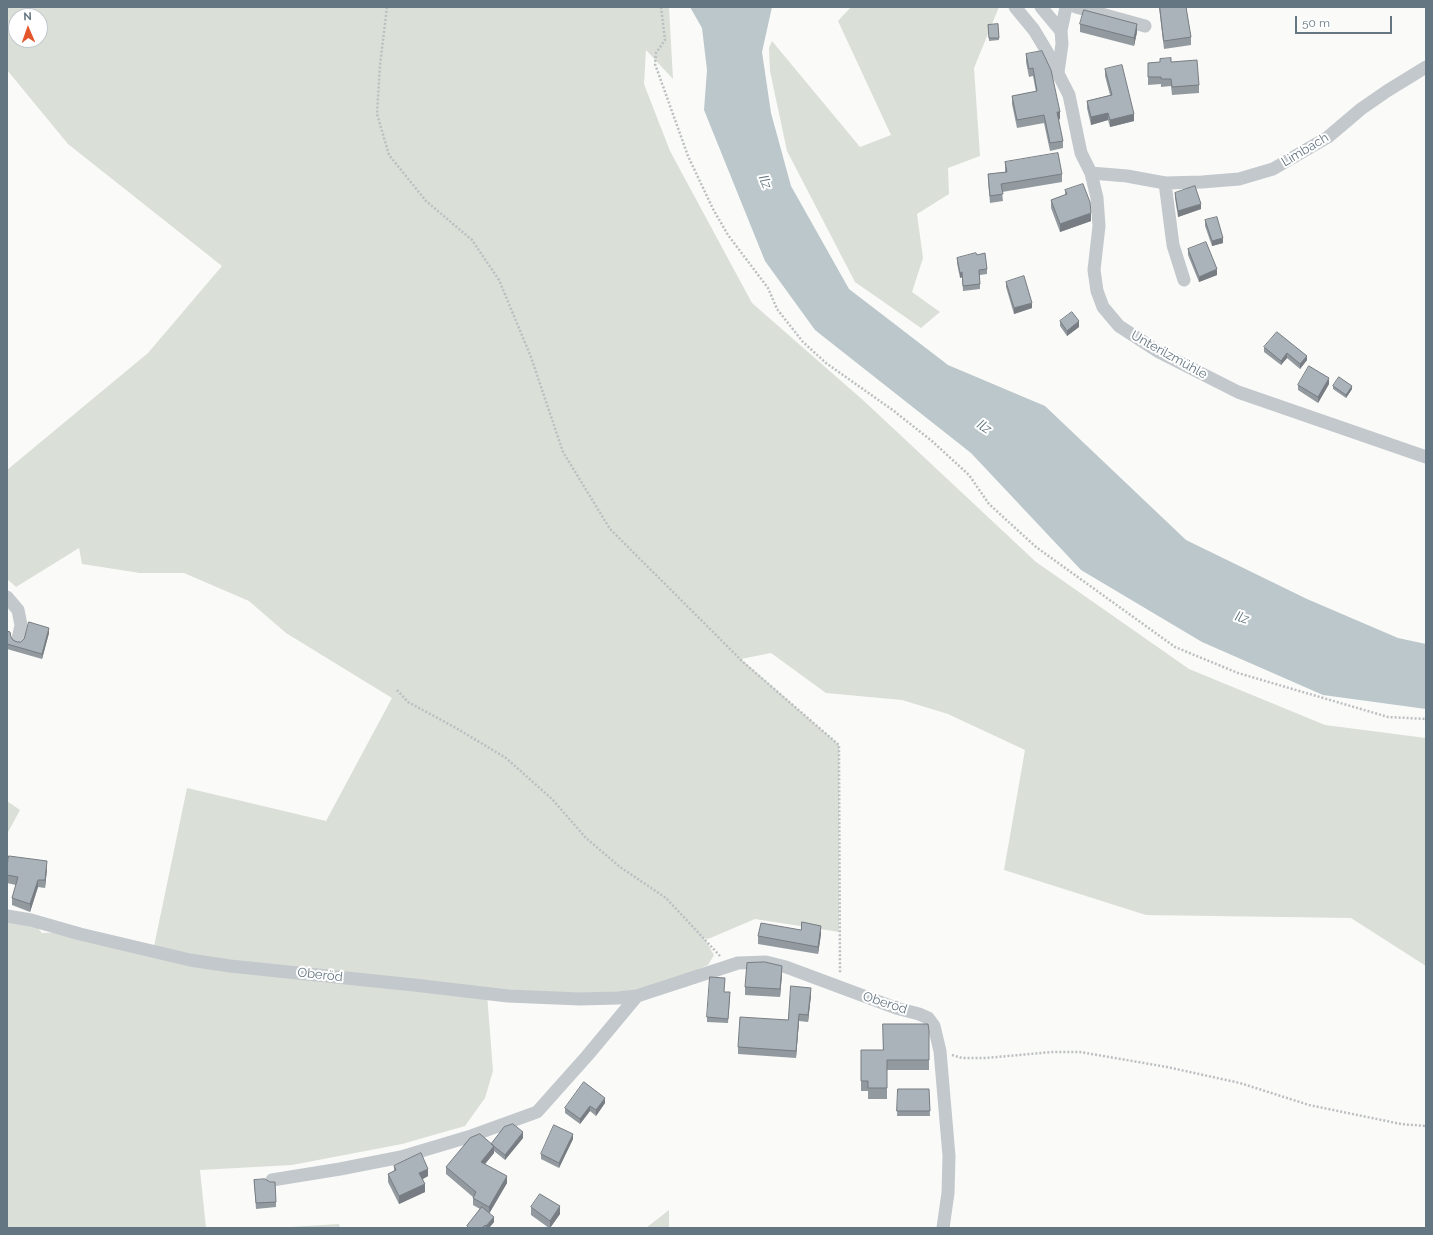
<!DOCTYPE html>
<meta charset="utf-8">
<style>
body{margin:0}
#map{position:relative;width:1433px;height:1235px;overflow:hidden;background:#fafaf8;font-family:Raleway,sans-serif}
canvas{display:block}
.frame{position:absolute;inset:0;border:8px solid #657683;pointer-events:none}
.north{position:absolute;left:8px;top:8px;width:40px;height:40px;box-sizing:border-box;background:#fff;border:1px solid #c1c8cd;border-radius:50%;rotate:358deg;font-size:11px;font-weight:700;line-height:16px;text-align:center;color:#657683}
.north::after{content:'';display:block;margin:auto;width:14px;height:18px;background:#e4572e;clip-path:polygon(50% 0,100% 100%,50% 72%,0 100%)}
.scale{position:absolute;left:1295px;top:16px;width:97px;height:18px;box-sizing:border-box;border:2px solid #657683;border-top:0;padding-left:5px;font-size:12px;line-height:14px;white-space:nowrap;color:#657683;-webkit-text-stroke:3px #fff;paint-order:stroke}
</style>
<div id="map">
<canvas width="1433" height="1235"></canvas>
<div class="frame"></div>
<div class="north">N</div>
<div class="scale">50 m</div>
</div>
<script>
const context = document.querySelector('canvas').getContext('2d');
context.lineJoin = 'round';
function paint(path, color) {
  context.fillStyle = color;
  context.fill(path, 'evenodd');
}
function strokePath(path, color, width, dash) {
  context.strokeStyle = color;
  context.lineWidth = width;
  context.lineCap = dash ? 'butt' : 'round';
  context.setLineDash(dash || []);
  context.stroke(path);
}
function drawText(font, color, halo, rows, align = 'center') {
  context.font = font + ' Raleway,sans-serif';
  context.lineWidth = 4;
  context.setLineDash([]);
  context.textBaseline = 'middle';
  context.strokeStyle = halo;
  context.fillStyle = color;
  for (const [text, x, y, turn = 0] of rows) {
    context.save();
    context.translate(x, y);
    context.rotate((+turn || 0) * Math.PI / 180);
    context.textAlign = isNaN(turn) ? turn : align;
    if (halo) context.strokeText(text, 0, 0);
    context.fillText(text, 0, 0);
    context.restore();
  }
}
const green = new Path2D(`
 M7 7H669L673 79 646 50 644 84 670 151 752 303 864 401 1036 562 1189 669 1325 725 1426 738V966L1351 918 1146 915 1004 870 1025 750 948 714 902 700 826 693 771 653 741 659 839 745V932L755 919 708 939 704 938 714 955 708 965 637 996 487 994 493 1071 485 1098 465 1126 402 1144 292 1165 200 1170 206 1228H7V916L31 920 42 933 71 932 153 951 187 788 326 821 392 698 286 633 249 601 184 573H140L82 564 79 548 16 587 7 579V470L148 353 222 266 68 144 7 70ZM16 16H40V40H16Z
 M851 7H999L974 68 980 156 948 168 949 194 917 214 923 258 912 292 940 312 921 328 855 282 787 151 770 71 769 48 772 41 860 147 891 135 838 21Z
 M7 801 20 810 7 834Z
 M669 1210V1228H646Z
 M339 1224 340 1228H274Z`);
const water = new Path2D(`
 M690 7H772L762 52 771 113 791 186 849 289 948 365 1045 406 1186 540 1307 599 1398 638 1426 644V709L1323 695 1202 642 1081 570 971 453 815 330 765 261 704 110 707 70 702 28Z`);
const path = new Path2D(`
 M387 7 380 65 377 114 389 155 426 201 472 240 499 280 531 357 563 452 610 529 743 662 839 745 840 974
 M661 7 665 40 656 53 655 64 688 156 713 209 728 235 768 288 777 309 803 342 826 363 894 411 933 442 969 475 989 504 1036 547 1175 647 1238 673 1388 717 1426 719
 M397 690 408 702 456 728 506 758 552 799 586 838 620 867 666 898 720 956
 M952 1055 962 1058H986L1052 1052H1080L1167 1067 1240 1083 1309 1105 1401 1124 1426 1126`);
const minor = new Path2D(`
 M1015 7 1034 30 1046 50 1069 95 1081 153 1091 173 1097 198 1099 226 1094 270 1097 291 1103 307 1119 326 1159 352 1238 392 1426 457
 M1041 7 1061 31
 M1076 7 1145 26
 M1058 72 1062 44 1061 31 1066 7
 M1091 173 1127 176 1165 183 1202 182 1239 179 1273 169 1328 137 1361 109 1387 91 1426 67
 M1165 183 1173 245 1184 280
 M7 597 18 610 21 625 18 639
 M7 916 31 920 80 934 190 960 230 966 414 985 508 996 580 999 618 998 637 996 738 963 766 962 786 967 896 1008 919 1014 928 1018 934 1026 940 1051 949 1156 948 1193 943 1228
 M272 1180 340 1169 401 1157 468 1137 537 1112 587 1056 637 996`);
const wall = new Path2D(`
 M1159 7H1186L1191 37V45L1164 49Z
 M998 24 999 40 989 41 988 25Z
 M1080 24 1137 32 1134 46 1080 32Z
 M1026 54 1060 119 1058 120 1063 141V148L1050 151 1044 123 1017 128 1012 104V96L1036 92 1033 76 1029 77 1026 62Z
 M1171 62 1199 85V93L1172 95 1171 86 1161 87V84L1148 85V63Z
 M1105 69 1134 121 1110 127 1108 120 1091 125 1087 108V101L1110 95 1105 76Z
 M1005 162 1062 174V182L1002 192 1003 201 990 203 988 181V174L1005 172Z
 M1065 190 1091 221 1060 232 1051 208V200L1065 195Z
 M1175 193 1201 209 1178 217 1175 198Z
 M1205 220 1223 243 1212 246 1205 226Z
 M1188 249 1217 275 1199 282 1188 255Z
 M957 258 987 269V274L980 275V289L963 291 962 277 960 278 957 263Z
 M1006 282 1032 308 1014 314 1006 287Z
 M1060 321 1079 327 1067 336 1060 326Z
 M1264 347 1307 356V360L1300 369 1287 358 1281 365 1264 352Z
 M1329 384 1318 403 1298 390V385Z
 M1333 386 1352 389 1346 398 1333 389Z
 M7 631 13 640 17 642H21L49 633 42 659 7 649Z
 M7 866 47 869 45 888 38 887 30 912 12 905V898L16 885 7 883Z
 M801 930 821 934 818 954 758 944V936Z
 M782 974 780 997 745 995V987Z
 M725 992 730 997 728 1023 707 1022V1017Z
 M811 995 808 1022 799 1021 796 1058 738 1054V1047L788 1020Z
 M929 1031V1070H887V1099H868V1091H861V1050H883Z
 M898 1089H929L930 1116H897Z
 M605 1103 596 1116 590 1111 580 1124 565 1113V1108Z
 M523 1138 505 1160 494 1151V1153L485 1164 507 1183 489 1213 494 1222 489 1228H467V1226L480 1209 473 1205V1197L446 1174V1167L491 1144Z
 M573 1139 559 1168 541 1159V1154Z
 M394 1166 428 1176 423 1179 425 1192 399 1204 388 1182V1174L394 1171Z
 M254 1180 276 1202V1207L256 1209Z
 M531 1207 560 1214 550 1228H549L531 1215Z`);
const shadedWall = new Path2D(`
 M1137 24V32L1134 46V38Z
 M1057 112H1060V119L1057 120Z
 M1108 113V120L1091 125V117Z
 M1134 114V121L1110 127V120Z
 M1201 204V209L1178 217V211Z
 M1091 213V221L1060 232V224Z
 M1223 238V243L1212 246V241Z
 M1217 269V275L1199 282V277Z
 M962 272V277L960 278V273Z
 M1032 303V308L1014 314V308Z
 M1079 321V327L1067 336V331Z
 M1287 353V358L1281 365V361Z
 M1307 356V360L1300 369V364Z
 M1329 378V384L1318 403V397Z
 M1352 386V389L1346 398V395Z
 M49 628V633L42 659V654Z
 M47 861V869L45 888V880Z
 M38 880V887L30 912V904Z
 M821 926V934L818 954V947Z
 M782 966V974L780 997V989Z
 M811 988V995L808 1022V1015Z
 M799 1014V1021L796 1058V1051Z
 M605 1098V1103L596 1116V1110Z
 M590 1106V1111L580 1124V1119Z
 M523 1132V1138L505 1160V1155Z
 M573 1134V1139L559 1168V1163Z
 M494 1146V1153L481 1169V1162Z
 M428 1169V1176L419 1181V1173Z
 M507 1176V1183L489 1214V1207Z
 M425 1184V1192L399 1204V1196Z
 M560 1206V1214L550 1228V1221Z
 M494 1217V1222L489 1228H486V1226Z`);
const building = new Path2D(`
 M1160 7H1186L1191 37 1164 41Z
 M1084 10 1137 24 1134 38 1080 24Z
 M998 24 999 38H989L988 25Z
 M1042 51 1051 70 1060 112H1057L1063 141 1050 143 1044 115 1017 120 1012 96 1037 91 1033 68 1029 69 1026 54Z
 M1171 58V62L1197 60 1199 85 1172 87 1171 79H1161V77H1148V63L1160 62V59Z
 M1122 65 1134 114 1110 120 1108 113 1091 117 1087 101 1112 95 1105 69Z
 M1058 153 1062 174 1001 184 1003 194 990 196 988 174 1007 172 1005 162Z
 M1083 184 1090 202 1091 213 1060 224 1051 200 1067 194 1065 190Z
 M1195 186 1201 204 1178 211 1175 193Z
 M1217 217 1223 238 1212 241 1205 220Z
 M1206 242 1217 269 1199 277 1188 249Z
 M976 253 977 255 985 253 987 269 979 270 980 284 963 286 962 272 960 273 957 258Z
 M1024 276 1032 303 1014 308 1006 282Z
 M1072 312 1079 321 1067 331 1060 321Z
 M1277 332 1307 356 1300 364 1287 353 1281 361 1264 347Z
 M1309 366 1329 378 1318 397 1298 385Z
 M1339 377 1352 386 1346 395 1333 386Z
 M29 622 49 628 42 654 7 644V645V631L10 632 11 637 13 640 17 642H21L24 639Z
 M9 856 47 861 45 880H38L30 904 12 898 18 877 7 875V866Z
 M802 922 821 926 818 947 758 936 761 923 801 930Z
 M765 962 782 966 780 989 745 987 747 963Z
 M710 977 725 978 724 992H730L728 1019 707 1017Z
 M791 986 811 988 808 1015 799 1014 796 1051 738 1047 740 1017 788 1020Z
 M883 1024H928L929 1031V1060H887V1088H868V1081H861V1050H883Z
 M584 1082 605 1098 596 1110 590 1106 580 1119 565 1108Z
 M898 1089H929L930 1111H897Z
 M513 1124 523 1132 505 1155 491 1144 504 1127Z
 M554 1125 573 1134 559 1163 541 1154Z
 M480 1134 494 1146 481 1162 507 1176 489 1207 473 1198 476 1192 446 1167 470 1138Z
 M421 1153 428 1169 419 1173 425 1184 399 1196 388 1174 396 1170 394 1166Z
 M265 1179 270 1182H275L276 1202 256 1203 254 1180Z
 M540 1194 560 1206 550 1221 531 1207Z
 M482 1207 494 1217 486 1226 485 1225 482 1228H469L467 1226Z`);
const streetNames = [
 ["Limbach",1305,150,-31],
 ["Unterilzmühle",1169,355,29],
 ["Oberöd",320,975,6],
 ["Oberöd",885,1003,18]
];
const waterNames = [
 ["Ilz",765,182,68],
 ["Ilz",984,427,33],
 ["Ilz",1242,618,17]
];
paint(green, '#dadfd7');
paint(water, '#bbc7cb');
strokePath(path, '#bbbfc2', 2.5, [2, 2]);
strokePath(minor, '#c3c8cc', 13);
paint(wall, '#929a9f');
paint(shadedWall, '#777d82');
paint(building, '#aab3b9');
strokePath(building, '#777d82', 1);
drawText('13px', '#657683', '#fff', streetNames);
drawText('italic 14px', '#60757c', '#fff', waterNames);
</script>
